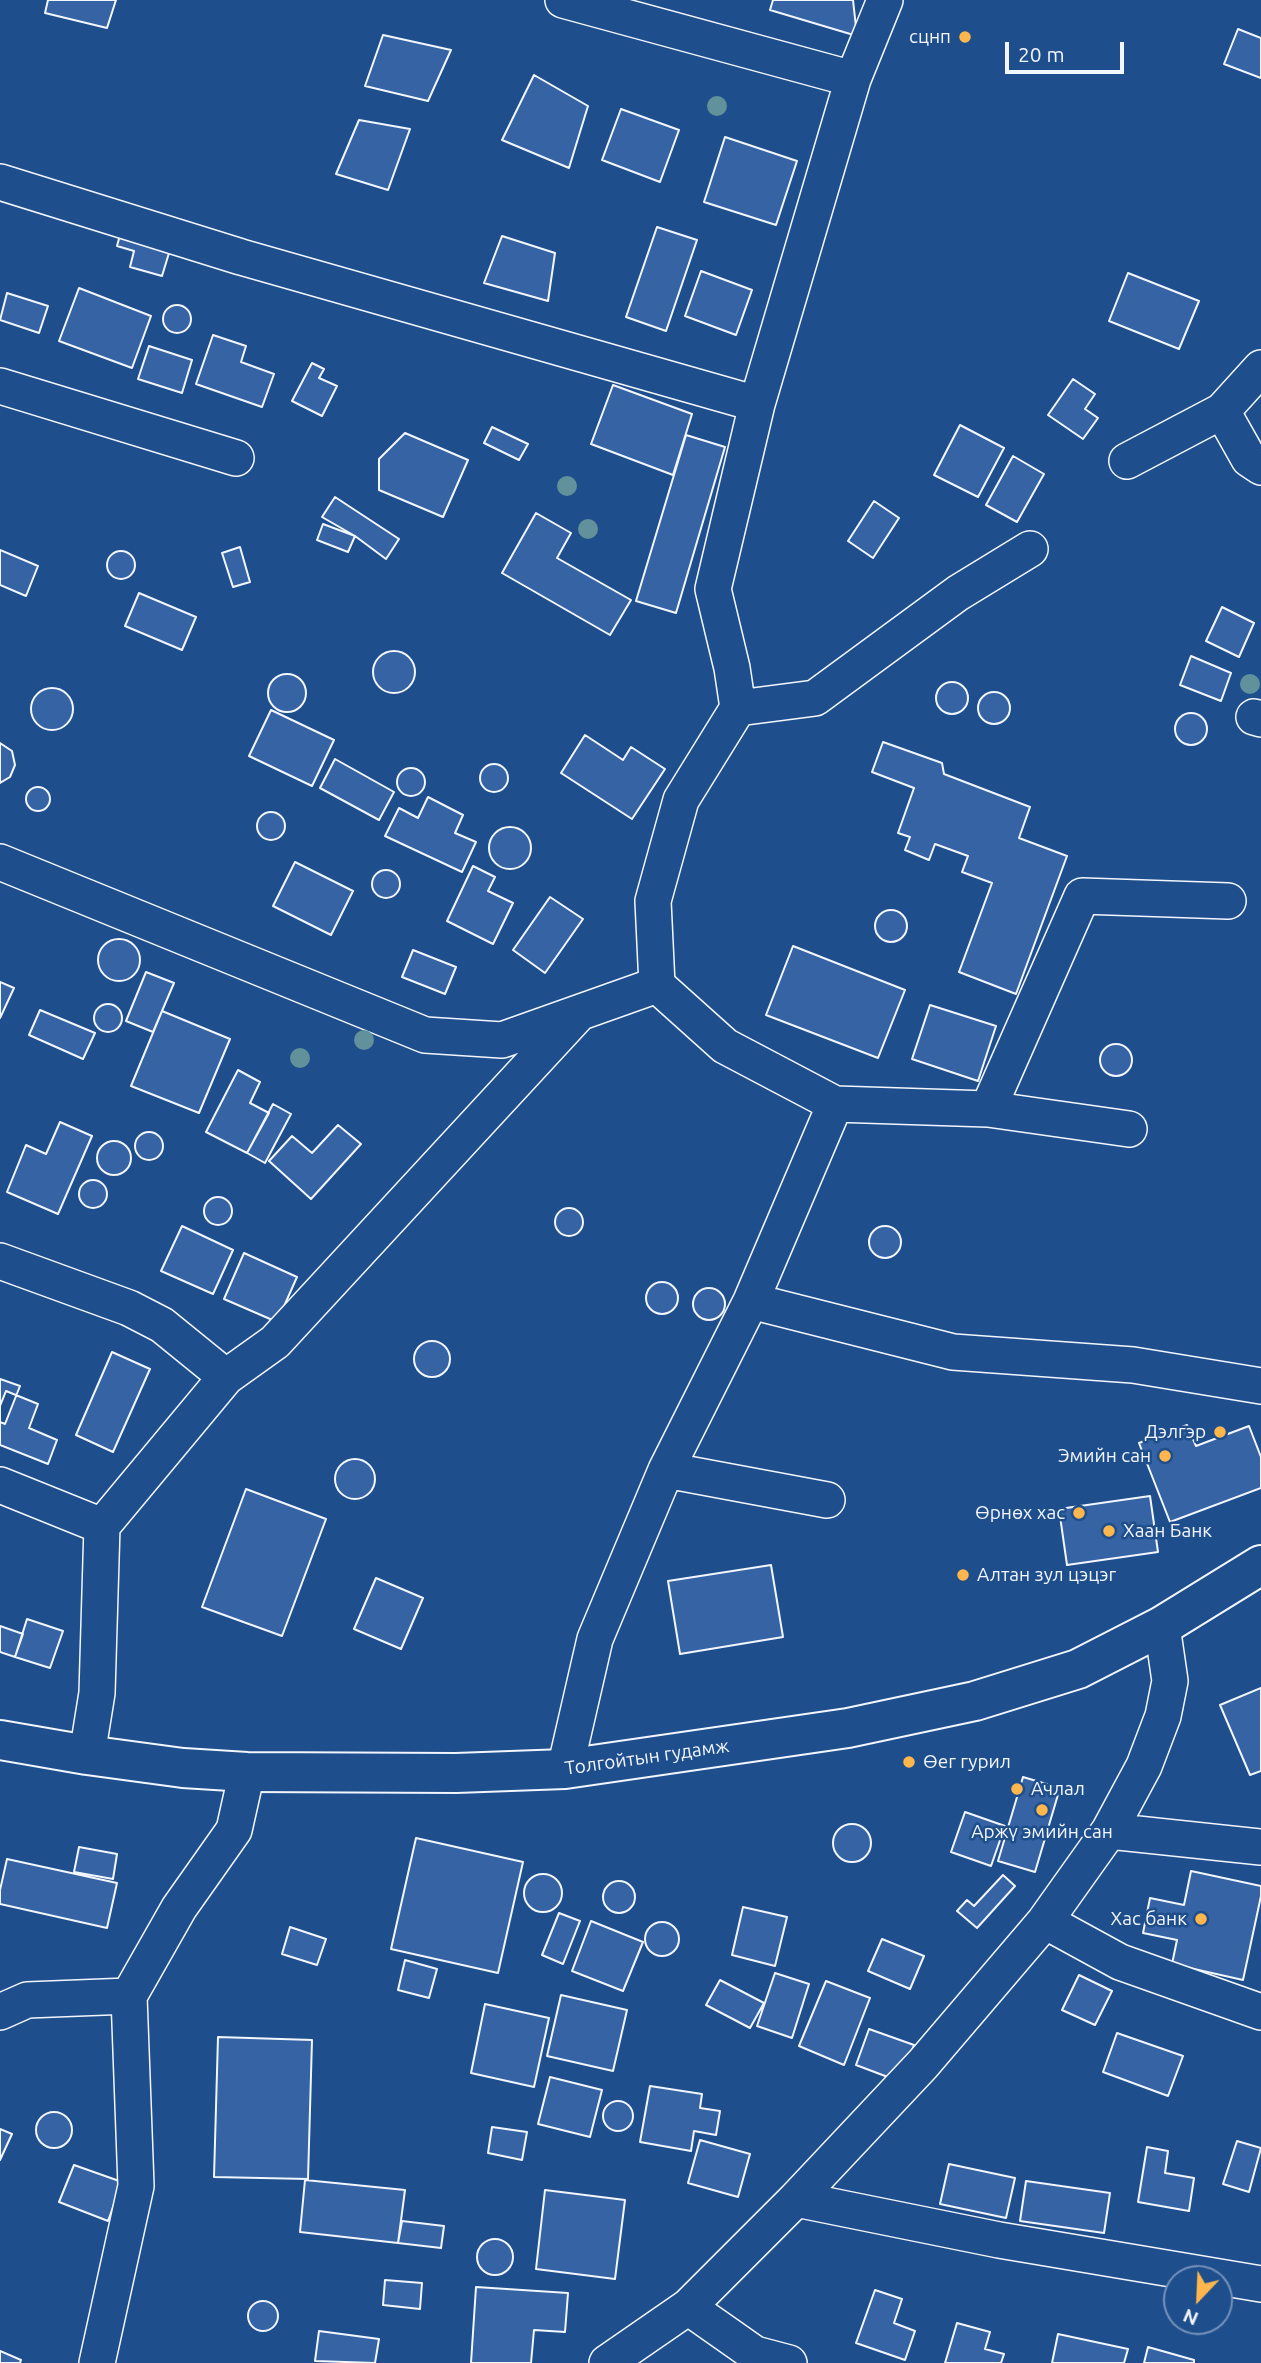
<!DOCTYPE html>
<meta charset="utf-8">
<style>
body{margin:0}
#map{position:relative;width:1261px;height:2363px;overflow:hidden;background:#1f4e8c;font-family:Ubuntu,sans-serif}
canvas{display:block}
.north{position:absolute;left:1163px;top:2265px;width:70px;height:70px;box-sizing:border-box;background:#1f4e8c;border:2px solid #7391ba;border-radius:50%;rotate:203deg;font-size:19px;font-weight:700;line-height:28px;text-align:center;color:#f2f6ff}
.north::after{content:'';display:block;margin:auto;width:24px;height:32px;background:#ffb74d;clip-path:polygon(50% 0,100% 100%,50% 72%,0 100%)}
.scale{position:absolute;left:1005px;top:42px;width:119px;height:32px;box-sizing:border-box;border:4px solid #f2f6ff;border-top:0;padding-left:9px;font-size:21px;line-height:24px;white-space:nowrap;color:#f2f6ff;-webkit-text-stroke:5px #1f4e8c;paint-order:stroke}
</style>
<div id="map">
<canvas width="1261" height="2363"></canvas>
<div class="north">N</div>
<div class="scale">20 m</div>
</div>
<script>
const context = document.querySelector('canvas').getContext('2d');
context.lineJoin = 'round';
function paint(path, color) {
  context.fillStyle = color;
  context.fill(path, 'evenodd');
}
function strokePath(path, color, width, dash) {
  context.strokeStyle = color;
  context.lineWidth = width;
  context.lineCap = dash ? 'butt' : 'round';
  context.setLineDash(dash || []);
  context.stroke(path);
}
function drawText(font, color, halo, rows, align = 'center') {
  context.font = font + ' Ubuntu,sans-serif';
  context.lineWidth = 5;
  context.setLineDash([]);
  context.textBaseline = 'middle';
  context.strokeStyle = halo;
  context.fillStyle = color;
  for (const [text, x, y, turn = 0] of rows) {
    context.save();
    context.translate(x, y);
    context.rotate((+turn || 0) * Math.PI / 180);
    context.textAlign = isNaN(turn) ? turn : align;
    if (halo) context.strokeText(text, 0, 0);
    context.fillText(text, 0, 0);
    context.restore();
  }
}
const building = new Path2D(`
 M48 0H116L107 28 45 13Z
 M773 0H853L857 36 770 10Z
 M1238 29 1261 38V78L1224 64Z
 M383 35 451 50 428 101 365 86Z
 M534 75 588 106 569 168 502 140Z
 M621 109 679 130 660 182 602 160Z
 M359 120 410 129 388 190 336 174Z
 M725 137 797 161 776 225 704 202Z
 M657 227 697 240 666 331 626 317Z
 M120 235 153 244 169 253 162 276 130 267 134 251 117 246Z
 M502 236 555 253 548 301 484 283Z
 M701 271 752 290 736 335 685 316Z
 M1128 273 1199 301 1179 349 1109 321Z
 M79 288 151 316 132 368 59 341Z
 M7 293 48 306 39 333 0 320Z
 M163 319a14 14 0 1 1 28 0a14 14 0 1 1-28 0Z
 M213 335 246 346 241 362 274 374 262 407 196 384Z
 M149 346 192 360 182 393 138 379Z
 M312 363 324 369 319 378 337 386 322 416 292 401Z
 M1073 379 1095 394 1085 409 1098 418 1083 439 1048 415Z
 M613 385 692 414 673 475 591 444Z
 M960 425 1004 448 978 497 934 475Z
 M492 427 528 444 519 460 484 443Z
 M405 433 468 460 443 517 379 490V459Z
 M686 435 725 447 676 613 636 601Z
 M1013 456 1044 474 1017 522 986 505Z
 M335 497 399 539 386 559 355 536 322 517Z
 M874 501 899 518 873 558 848 541Z
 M536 513 571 533 557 558 631 600 610 635 502 573Z
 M323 524 355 536 348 552 317 540Z
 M240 547 250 582 233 587 222 553Z
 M0 550 38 566 26 596 0 585Z
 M107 565a14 14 0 1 1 28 0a14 14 0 1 1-28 0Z
 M139 593 196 617 182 650 125 626Z
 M1222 607 1254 623 1239 657 1206 641Z
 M373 672a21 21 0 1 1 42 0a21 21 0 1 1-42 0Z
 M1191 656 1231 673 1221 701 1180 685Z
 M268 693a19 19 0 1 1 38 0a19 19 0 1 1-38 0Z
 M936 698a16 16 0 1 1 32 0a16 16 0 1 1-32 0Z
 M31 709a21 21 0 1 1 42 0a21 21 0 1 1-42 0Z
 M978 708a16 16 0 1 1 32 0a16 16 0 1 1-32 0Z
 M271 710 334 740 312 786 249 756Z
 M1175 729a16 16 0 1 1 32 0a16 16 0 1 1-32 0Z
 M585 735 623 760 631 747 665 769 632 819 561 773Z
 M883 742 942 763 944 774 1030 807 1019 838 1067 856 1016 994 959 972 992 883 962 872 968 856 935 844 929 860 905 850 910 837 898 833 914 788 872 772Z
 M0 743 12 751 15 765 10 777 0 783Z
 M335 759 394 792 379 820 320 788Z
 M480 778a14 14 0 1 1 28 0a14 14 0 1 1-28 0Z
 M397 782a14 14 0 1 1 28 0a14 14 0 1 1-28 0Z
 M26 799a12 12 0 1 1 24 0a12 12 0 1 1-24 0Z
 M428 797 463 815 455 833 476 842 462 872 385 836 399 808 418 818Z
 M257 826a14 14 0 1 1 28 0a14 14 0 1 1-28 0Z
 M489 848a21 21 0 1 1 42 0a21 21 0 1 1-42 0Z
 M295 862 353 891 331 935 273 906Z
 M473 866 495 877 488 891 513 903 493 944 447 921Z
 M372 884a14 14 0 1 1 28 0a14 14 0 1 1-28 0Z
 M550 897 583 919 545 973 513 950Z
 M875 926a16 16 0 1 1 32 0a16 16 0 1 1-32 0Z
 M98 960a21 21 0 1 1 42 0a21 21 0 1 1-42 0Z
 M793 946 905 990 878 1058 766 1015Z
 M413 950 456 967 445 994 402 977Z
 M146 972 174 983 153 1032 126 1021Z
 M0 982 14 988 0 1018Z
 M94 1018a14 14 0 1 1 28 0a14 14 0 1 1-28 0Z
 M930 1005 996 1026 978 1081 912 1059Z
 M40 1010 95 1033 83 1059 29 1035Z
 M162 1011 230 1039 199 1113 131 1086Z
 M1100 1060a16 16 0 1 1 32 0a16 16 0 1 1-32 0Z
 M238 1070 260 1082 250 1103 269 1113 247 1153 206 1132Z
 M273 1104 291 1114 265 1163 247 1153Z
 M60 1122 92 1136 58 1214 7 1192 26 1145 46 1154Z
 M338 1125 361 1144 311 1199 269 1161 292 1136 312 1153Z
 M135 1146a14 14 0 1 1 28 0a14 14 0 1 1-28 0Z
 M97 1158a17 17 0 1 1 34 0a17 17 0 1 1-34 0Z
 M79 1194a14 14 0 1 1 28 0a14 14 0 1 1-28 0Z
 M204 1211a14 14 0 1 1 28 0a14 14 0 1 1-28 0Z
 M555 1222a14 14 0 1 1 28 0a14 14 0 1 1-28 0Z
 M182 1226 233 1250 213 1294 161 1271Z
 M869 1242a16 16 0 1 1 32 0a16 16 0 1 1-32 0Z
 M244 1253 297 1277 277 1322 224 1299Z
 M646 1298a16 16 0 1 1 32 0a16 16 0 1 1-32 0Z
 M693 1304a16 16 0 1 1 32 0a16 16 0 1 1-32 0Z
 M414 1359a18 18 0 1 1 36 0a18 18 0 1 1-36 0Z
 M112 1352 150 1369 113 1452 76 1435Z
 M0 1379 20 1386 5 1424 0 1422Z
 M6 1391 38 1404 29 1428 57 1440 48 1464 0 1445V1406Z
 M1187 1425 1196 1446 1249 1426 1261 1457V1488L1170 1522 1139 1443Z
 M335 1479a20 20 0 1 1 40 0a20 20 0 1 1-40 0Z
 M246 1489 326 1519 282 1636 202 1607Z
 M1150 1496 1158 1552 1067 1565 1059 1509Z
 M771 1565 783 1637 680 1654 668 1581Z
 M376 1578 423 1598 401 1649 354 1629Z
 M27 1619 63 1631 50 1668 15 1657Z
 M0 1626 23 1634 15 1657 0 1652Z
 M1261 1688V1771L1250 1775 1220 1705Z
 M1023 1777 1060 1788 1035 1872 998 1861Z
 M965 1812 1005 1826 991 1866 951 1852Z
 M833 1843a19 19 0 1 1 38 0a19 19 0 1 1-38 0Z
 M416 1838 523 1862 498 1973 391 1949Z
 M79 1847 117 1854 113 1879 74 1872Z
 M7 1859 117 1883 107 1928 0 1904V1890Z
 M1191 1871 1261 1886V1896L1243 1980 1172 1964 1177 1940 1143 1933 1150 1898 1184 1905Z
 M524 1893a19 19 0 1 1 38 0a19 19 0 1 1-38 0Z
 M1003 1875 1015 1886 977 1928 957 1911 967 1900 974 1906Z
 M603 1897a16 16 0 1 1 32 0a16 16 0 1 1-32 0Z
 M743 1907 787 1917 775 1966 732 1955Z
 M559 1913 580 1921 563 1964 542 1955Z
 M591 1921 643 1942 623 1991 572 1971Z
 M645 1939a17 17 0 1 1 34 0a17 17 0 1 1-34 0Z
 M290 1927 326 1939 317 1965 282 1954Z
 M882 1939 924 1956 910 1989 868 1971Z
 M405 1960 437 1969 429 1998 398 1990Z
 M775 1973 809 1984 792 2038 757 2026Z
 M1079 1975 1112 1991 1095 2025 1062 2010Z
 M720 1980 764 2003 750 2028 706 2005Z
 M826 1981 870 1998 844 2065 799 2046Z
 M561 1995 627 2010 613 2071 547 2056Z
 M485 2004 549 2018 534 2087 471 2073Z
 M869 2029 914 2045 901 2082 856 2065Z
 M1117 2033 1183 2056 1168 2096 1103 2072Z
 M218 2037 312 2040 308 2179 214 2177Z
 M550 2077 602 2090 590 2137 538 2124Z
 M650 2086 702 2094 700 2108 720 2111 716 2135 694 2131 691 2151 640 2142Z
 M603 2116a15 15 0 1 1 30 0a15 15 0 1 1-30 0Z
 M36 2130a18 18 0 1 1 36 0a18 18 0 1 1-36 0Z
 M492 2127 527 2132 522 2160 488 2153Z
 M0 2129 12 2134 0 2160Z
 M700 2140 750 2154 738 2197 688 2183Z
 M1237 2141 1261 2148 1249 2192 1223 2184Z
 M1147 2147 1168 2151 1165 2173 1194 2178 1189 2211 1138 2202Z
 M949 2164 1015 2178 1006 2218 940 2204Z
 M74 2165 122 2182 108 2221 59 2202Z
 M305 2180 405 2190 398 2243 300 2232Z
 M1026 2181 1110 2193 1104 2233 1020 2221Z
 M545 2190 625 2200 615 2279 536 2269Z
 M402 2221 444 2226 441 2248 398 2243Z
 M477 2257a18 18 0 1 1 36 0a18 18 0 1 1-36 0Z
 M385 2280 422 2283 420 2309 383 2305Z
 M476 2287 568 2293 565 2332 534 2330 531 2363H471Z
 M875 2290 902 2299 894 2323 915 2331 905 2360 856 2343Z
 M248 2316a15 15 0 1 1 30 0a15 15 0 1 1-30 0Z
 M957 2323 990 2332 985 2349 1004 2354 1001 2363H945Z
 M319 2331 379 2339 375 2363 315 2361Z
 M1058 2334 1128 2349 1124 2363H1052Z
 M1148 2347 1194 2360V2363H1144Z
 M0 2351 21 2360 20 2363H0Z`);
const street = new Path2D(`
 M563 0 853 79
 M0 182 241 257 757 404
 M0 386 236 458
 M1222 411 1249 459 1261 467
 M1127 461 1222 411 1261 368
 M738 708 815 698 958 593 1030 549
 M1254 717 1261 719
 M0 862 425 1035 502 1040 657 985
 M835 1104 988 1109 1082 896 1228 901
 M988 1109 1129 1129
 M0 1261 129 1308 162 1325 226 1377
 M751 1301 953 1352 1133 1365 1261 1386
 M666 1470 827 1500
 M0 1485 102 1526
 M87 1755 97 1693 102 1526 226 1377 275 1342 579 1013
 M565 1769 595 1639 666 1470 751 1301 835 1104 725 1046 657 985 653 901 681 800 738 708 732 668 713 589 757 404 853 79 885 0
 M1109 1831 1261 1847
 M1045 1921 1120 1962 1261 2012
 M0 2012 27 2000 129 1996
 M796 2199 999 2240 1261 2284
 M688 2307 755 2354 789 2363
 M97 2363 136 2186 129 1996 179 1908 234 1830 247 1772
 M607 2363 688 2307 796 2199 923 2064 1045 1921 1109 1831 1144 1766 1163 1716 1170 1681 1162 1626`);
const secondary = new Path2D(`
 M0 1740 87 1755 183 1768 247 1772 456 1773 565 1769 848 1728 975 1701 1078 1669 1162 1626 1261 1565`);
const trees = [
 [717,106],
 [567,486],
 [588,529],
 [1250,684],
 [364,1040],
 [300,1058]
];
const markers = [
 [965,37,7,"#ffb74d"],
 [1220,1432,7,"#ffb74d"],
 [1165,1456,7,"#ffb74d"],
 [1079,1513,7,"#ffb74d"],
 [1109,1531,7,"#ffb74d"],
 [963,1575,7,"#ffb74d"],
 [909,1762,7,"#ffb74d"],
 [1017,1789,7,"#ffb74d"],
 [1042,1810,7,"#ffb74d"],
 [1201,1919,7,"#ffb74d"]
];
const poiNames = [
 ["сцнп",951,37],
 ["Дэлгэр",1206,1432],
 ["Эмийн сан",1151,1456],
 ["Өрнөх хас",1065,1513],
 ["Хаан Банк",1123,1531,"left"],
 ["Алтан зул цэцэг",977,1575,"left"],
 ["Өег гурил",923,1762,"left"],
 ["Ачлал",1031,1789,"left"],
 ["Аржү эмийн сан",1042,1832,"center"],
 ["Хас банк",1187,1919]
];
const streetNames = [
 ["Толгойтын гудамж",647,1757,-8]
];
paint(building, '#3563a3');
strokePath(building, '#f2f6ff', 2);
strokePath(street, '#f2f6ff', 38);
strokePath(secondary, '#f2f6ff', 42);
strokePath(street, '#1f4e8c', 35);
strokePath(secondary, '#1f4e8c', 38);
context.fillStyle = '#61919a';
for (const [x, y] of trees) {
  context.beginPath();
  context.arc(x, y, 10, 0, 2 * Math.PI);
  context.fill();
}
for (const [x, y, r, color] of markers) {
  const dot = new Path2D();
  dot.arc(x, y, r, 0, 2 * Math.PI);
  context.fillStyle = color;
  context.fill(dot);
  strokePath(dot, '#1f4e8c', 2.5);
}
drawText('19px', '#f2f6ff', '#1f4e8c', poiNames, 'right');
drawText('19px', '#f2f6ff', '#1f4e8c', streetNames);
</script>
